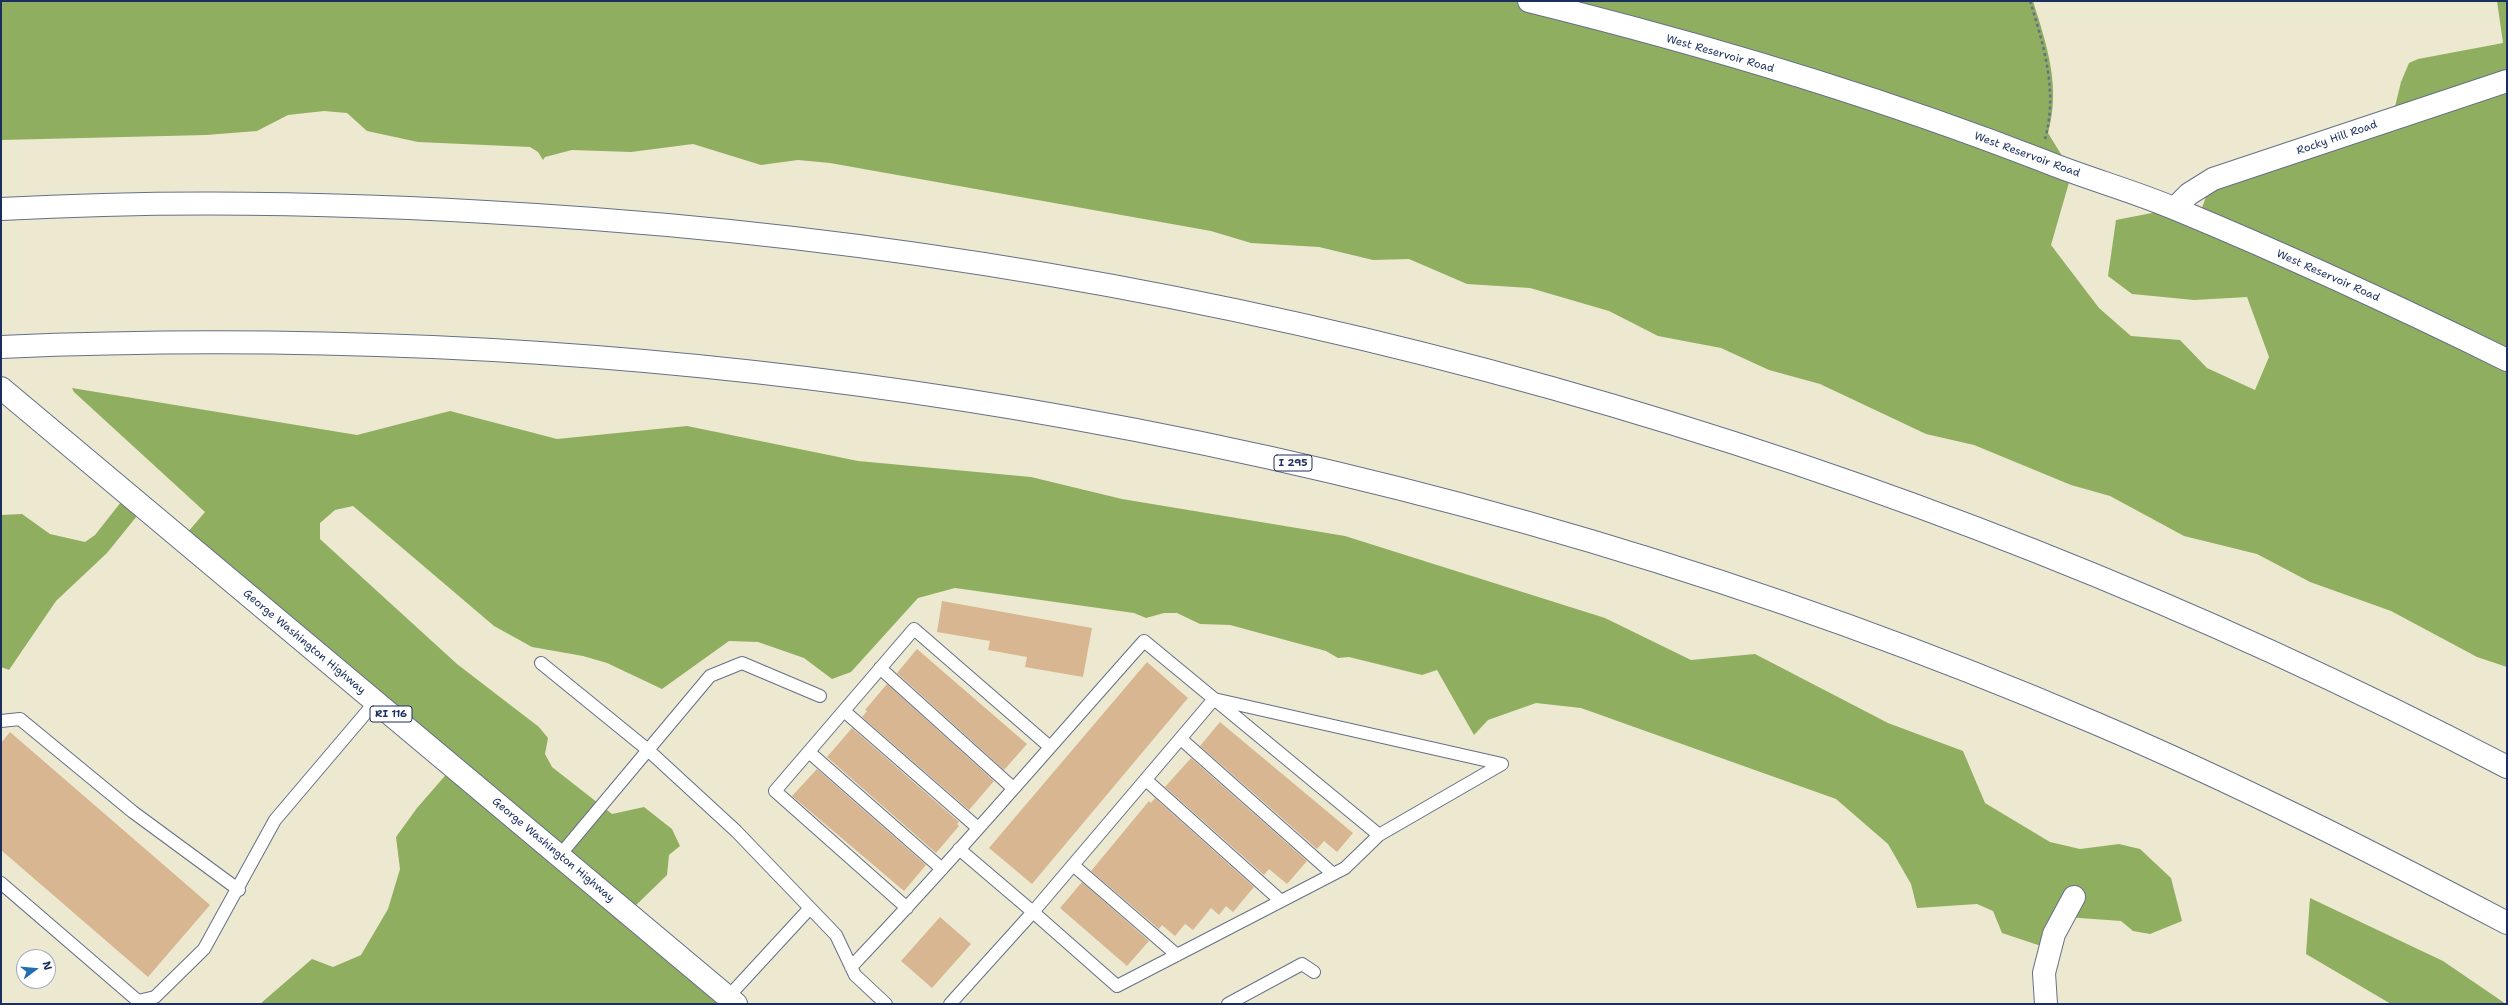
<!DOCTYPE html>
<style>
body{margin:0}
#map{position:relative;width:2508px;height:1005px;overflow:hidden;background:#ede9d0;font-family:"Shantell Sans",sans-serif}
canvas{display:block}
.frame{position:absolute;inset:0;border:2px solid #1b2f5e;pointer-events:none}
.north{position:absolute;left:16px;top:949px;width:40px;height:40px;box-sizing:border-box;background:#fff;border:1px solid #a4acbf;border-radius:50%;rotate:74deg;font-size:11px;font-weight:700;line-height:16px;text-align:center;color:#1b2f5e}
.north::after{content:'';display:block;margin:auto;width:14px;height:18px;background:#1f6fb2;clip-path:polygon(50% 0,100% 100%,50% 72%,0 100%)}
</style>
<div id="map">
<canvas width="2508" height="1005"></canvas>
<div class="frame"></div>
<div class="north">N</div>
</div>
<script>
const context = document.querySelector('canvas').getContext('2d');
context.lineJoin = 'round';
function paint(path, color) {
  context.fillStyle = color;
  context.fill(path, 'evenodd');
}
function strokePath(path, color, width, dash) {
  context.strokeStyle = color;
  context.lineWidth = width;
  context.lineCap = dash ? 'butt' : 'round';
  context.setLineDash(dash || []);
  context.stroke(path);
}
function drawText(font, color, halo, rows, align = 'center') {
  context.font = font + ' "Shantell Sans",sans-serif';
  context.lineWidth = 3.5;
  context.setLineDash([]);
  context.textBaseline = 'middle';
  context.strokeStyle = halo;
  context.fillStyle = color;
  for (const [text, x, y, turn = 0] of rows) {
    context.save();
    context.translate(x, y);
    context.rotate((+turn || 0) * Math.PI / 180);
    context.textAlign = isNaN(turn) ? turn : align;
    if (halo) context.strokeText(text, 0, 0);
    context.fillText(text, 0, 0);
    context.restore();
  }
}
const forest = new Path2D(`
 M1 1H2033C2047 46 2061 86 2048 133L2072 172 2051 245 2099 308 2131 336 2180 340 2207 368 2255 390 2269 357 2247 297 2194 300 2132 294 2108 276 2116 220 2162 211 2199 216 2211 183 2392 119 2401 82 2409 63 2418 59 2503 43 2497 1H2507V667L2477 657 2391 611 2310 582 2257 554 2184 536 2110 496 2071 485 1974 445 1926 434 1820 384 1769 370 1721 348 1658 336 1609 311 1530 288 1467 284 1409 259 1373 260 1319 247 1251 243 1211 231 830 163 798 160 761 165 693 144 631 152 572 150 545 157 543 160 538 152 530 147 418 142 367 131 347 113 324 111 288 115 257 131 206 135 1 140Z
 M72 388 357 435 450 411 557 439 687 426 858 461 1031 477 1122 499 1345 536 1605 618 1691 660 1755 654 1888 723 1963 751 1985 803 2050 842 2080 849 2119 844 2140 849 2171 878 2182 921 2150 934 2133 931 2121 921 2066 917 2047 948 2002 933 1993 911 1977 904 1917 908 1911 884 1888 844 1836 799 1581 708 1536 703 1488 720 1474 735 1437 670 1422 675 1349 657 1338 658 1326 651 1230 625 1200 624 1177 613H1164L1146 618 1134 613 955 588 918 598 851 672 832 679 804 658 758 642 729 641 662 689 607 663 583 656 532 647 494 626 353 506 335 510 320 523V539L457 664 539 727 548 738 545 754 552 767 612 814 644 807 672 829 680 846 669 855 667 875 629 912 730 1004H254H260L312 959 333 967 361 955 388 909 400 869 396 837 417 808 450 770 182 539 205 512 74 392Z
 M125 497 141 511 107 553 56 601 9 670 1 667V515L22 514 50 534 85 542 95 535Z
 M2310 898 2443 961 2506 1004H2391L2306 954Z`);
const building = new Path2D(`
 M942 601 1092 628 1083 677 1025 667 1027 657 988 650 990 641 937 632Z
 M917 649 1027 744 1004 770 897 673Z
 M1147 662 1188 698 1032 884 989 848Z
 M887 684 994 781 969 810 862 717 867 711 865 710Z
 M1220 722 1353 833 1337 852 1324 841 1317 849 1200 746Z
 M852 728 959 822 957 824 959 826 936 853 827 757Z
 M10 732 210 905 148 977 1 850V743Z
 M1191 758 1307 861 1287 884 1269 869 1264 875 1165 787Z
 M817 769 926 865 904 891 792 796Z
 M1155 798 1254 887 1233 912 1226 906 1219 915 1211 908 1193 930 1185 924 1175 936 1162 925 1159 929 1091 871 1149 801 1151 803Z
 M1082 882 1149 941 1127 966 1060 908Z
 M940 917 971 944 932 988 901 961Z`);
const path = new Path2D(`
 M2030 1C2044 46 2058 92 2045 139`);
const lane = new Path2D(`
 M541 663 648 750 736 831 836 935 855 975 886 1004
 M880 668 1013 788
 M844 711 978 828
 M1 721 20 719 133 812 239 890
 M1181 739 1333 874
 M809 752 942 869
 M1146 780 1281 901
 M560 855 710 676 742 663 820 696
 M1073 865 1177 955
 M1 883 138 1001 155 997 204 949 275 820 376 701
 M907 908 775 791 914 629 1050 747
 M851 967C952 861 1047 750 1144 641L1379 835 1502 764 1214 699 1033 912 959 849
 M728 997 810 908
 M950 1004 1033 912 1117 986 1345 868 1379 835
 M1228 1004 1302 964 1314 972`);
const street = new Path2D(`
 M1529 1C1703 44 1877 96 2044 161 2088 179 2134 191 2178 210 2289 256 2399 307 2507 360
 M2175 208 2189 194 2213 179 2507 81
 M2046 1004 2044 973 2054 934 2074 897`);
const primary = new Path2D(`
 M1 388 736 1004`);
const highway = new Path2D(`
 M1 209C179 199 358 203 536 215 1223 258 1896 448 2507 767
 M1 347C719 316 1434 441 2095 723 2236 783 2372 852 2507 923`);
const shields = [
 [1293,463,38],
 [391,714,42]
];
const shieldNames = [
 ["I 295",1293,463],
 ["RI 116",391,714]
];
const streetNames = [
 ["West Reservoir Road",1720,54,16],
 ["Rocky Hill Road",2337,138,-19],
 ["West Reservoir Road",2027,155,20],
 ["West Reservoir Road",2328,276,24],
 ["George Washington Highway",304,642,40],
 ["George Washington Highway",553,850,40]
];
paint(forest, '#90ae60');
paint(building, '#d7b691');
strokePath(lane, '#647086', 14);
strokePath(street, '#647086', 24);
strokePath(primary, '#647086', 24);
strokePath(highway, '#647086', 24);
strokePath(path, '#647086', 2.5, [3, 3]);
strokePath(lane, '#fff', 12);
strokePath(street, '#fff', 22);
strokePath(primary, '#fff', 22);
strokePath(highway, '#fff', 22);
for (const [x, y, w] of shields) {
  const box = new Path2D();
  box.roundRect(x - w / 2, y - 8, w, 16, 3);
  context.fillStyle = '#fff';
  context.fill(box);
  strokePath(box, '#1b2f5e', 1);
}
drawText('bold 10px', '#1b2f5e', null, shieldNames);
drawText('11px', '#1b2f5e', '#fff', streetNames);
</script>
